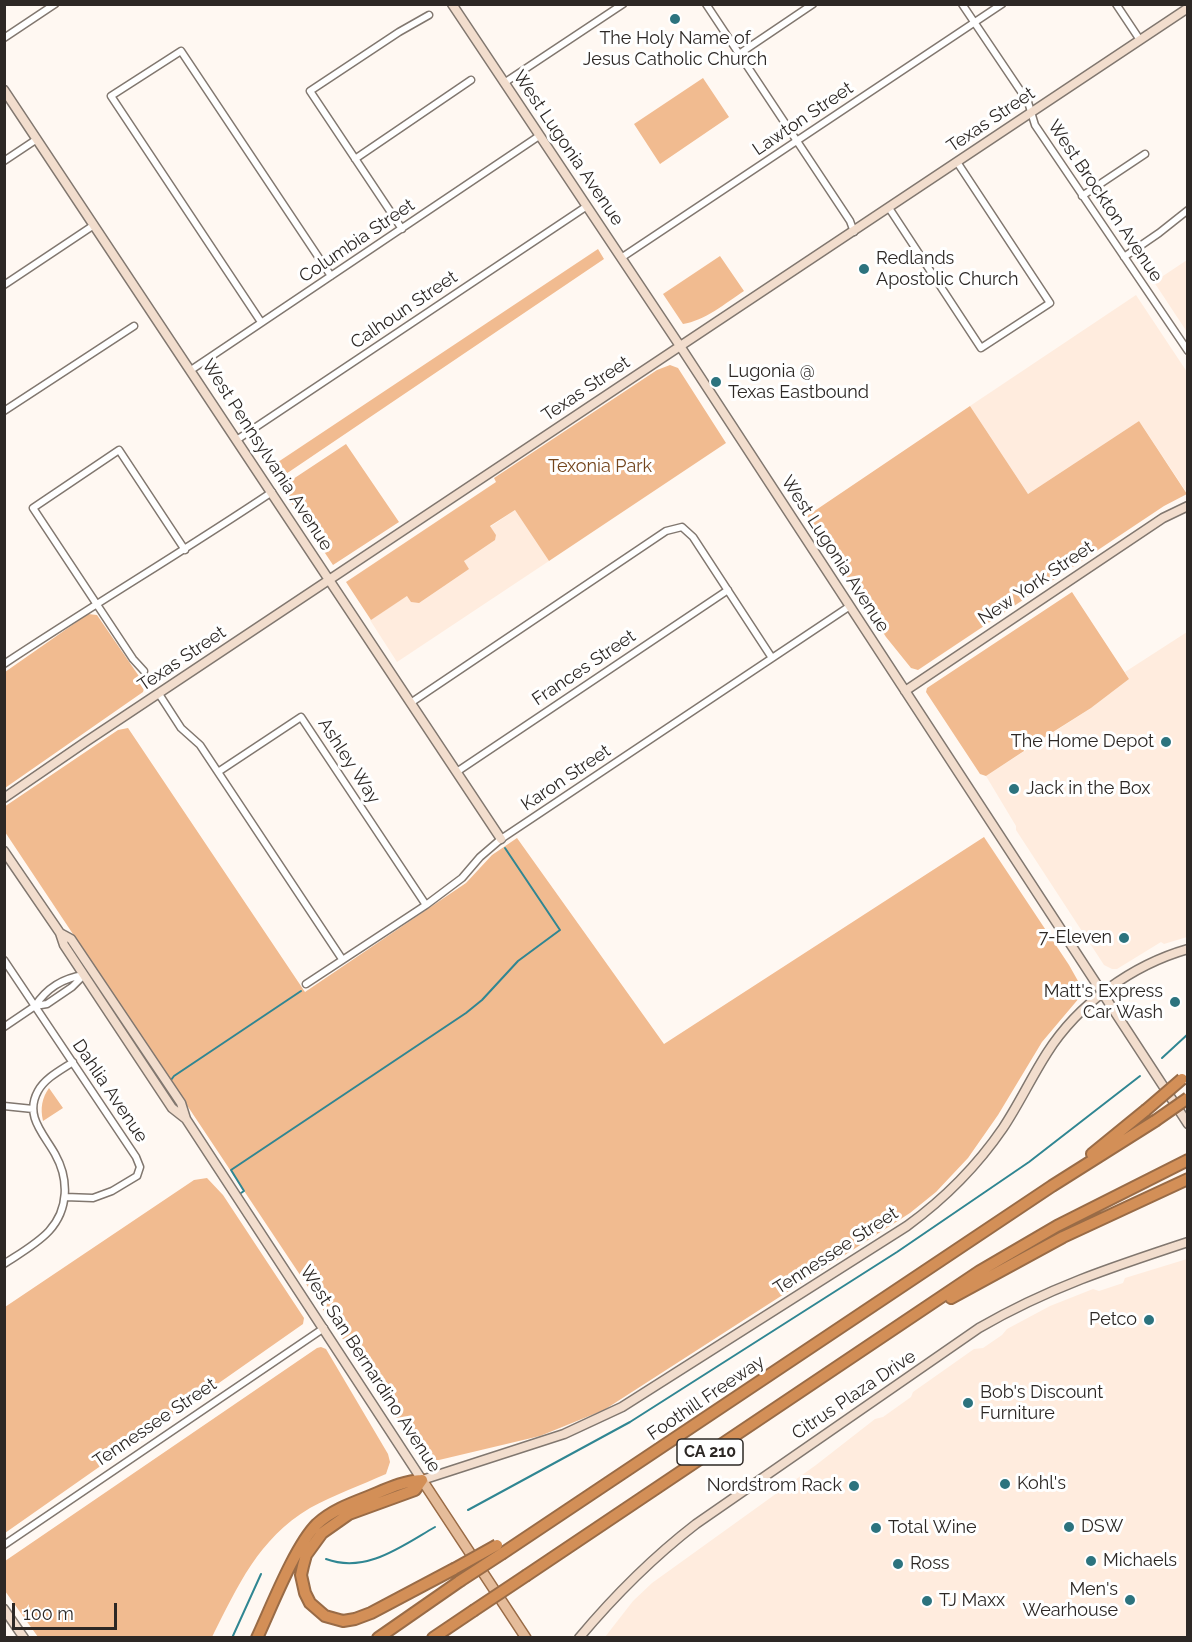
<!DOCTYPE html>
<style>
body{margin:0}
#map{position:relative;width:1192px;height:1642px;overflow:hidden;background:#fff8f2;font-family:Raleway,sans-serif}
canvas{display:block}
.frame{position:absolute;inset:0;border:6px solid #2d2825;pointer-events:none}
.scale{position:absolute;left:12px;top:1603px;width:105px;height:27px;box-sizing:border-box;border:3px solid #2d2825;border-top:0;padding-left:8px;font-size:18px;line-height:21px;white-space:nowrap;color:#2d2825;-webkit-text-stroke:4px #fff;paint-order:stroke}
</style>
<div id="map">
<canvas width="1192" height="1642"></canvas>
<div class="frame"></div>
<div class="scale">100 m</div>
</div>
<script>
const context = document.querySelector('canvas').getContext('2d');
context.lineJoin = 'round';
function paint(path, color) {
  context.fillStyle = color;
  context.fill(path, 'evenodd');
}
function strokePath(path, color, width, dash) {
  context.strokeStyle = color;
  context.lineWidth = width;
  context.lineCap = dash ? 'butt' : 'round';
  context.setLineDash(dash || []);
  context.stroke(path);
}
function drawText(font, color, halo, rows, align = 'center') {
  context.font = font + ' Raleway,sans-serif';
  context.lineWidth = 6;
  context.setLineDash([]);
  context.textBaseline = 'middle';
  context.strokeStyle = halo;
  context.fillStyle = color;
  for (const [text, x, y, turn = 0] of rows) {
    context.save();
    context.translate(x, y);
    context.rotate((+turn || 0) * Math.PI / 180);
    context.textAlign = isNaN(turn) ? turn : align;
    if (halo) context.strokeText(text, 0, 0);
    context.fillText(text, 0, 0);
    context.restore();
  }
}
const built = new Path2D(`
 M1187 260V332L1154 282Z
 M1136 295 1187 372V493L1139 421 1028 494 970 406Z
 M515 510 549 561 397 662 370 620 407 596 469 569 464 561 496 535 490 527Z
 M1187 632V937L1164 944 1161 942 1117 969H1112L1104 965 1016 830V826L986 776 1091 708 1129 679 1125 672Z
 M1187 1259V1637H605L633 1601 652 1583 816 1465 875 1419 883 1417 911 1397 913 1392 974 1349 983 1348 1002 1335 1007 1329 1050 1306 1093 1289 1099 1291 1123 1283 1125 1278Z`);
const green = new Path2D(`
 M703 78 729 117 660 164 634 124Z
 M598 249 604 259 277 480 269 468Z
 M720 256 744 291C726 303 704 321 683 324L663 294Z
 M670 365 678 368 726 443 549 561 515 510 490 526 496 535 495 540 464 561 469 569 419 603 411 602 407 596 371 620 346 582 496 482 494 478 657 370Z
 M970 406 1028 494 1139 421 1187 494 1164 506 918 670 911 668 886 637 807 516Z
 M346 444 399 522 333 565 281 487Z
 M1072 592 1129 679 1091 708 1034 744 1030 737 1027 739V746L1023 748 1024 751 986 776 980 774 926 692 927 688Z
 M88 614 97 615 145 685 143 692 5 788V672Z
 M128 728 305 992 466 883 492 855 517 838 664 1044 984 837 1069 965 1078 981 1080 997 1042 1042 998 1115 968 1158 936 1192 910 1213 604 1410 540 1436 439 1460H432L390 1410 5 832 4 807 118 730Z
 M49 1088 63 1108 43 1121C40 1108 42 1098 49 1088Z
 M207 1178 223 1195 304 1318 303 1324 5 1533V1307L194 1180Z
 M321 1347 326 1349 388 1454 390 1462 386 1474C361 1485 334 1495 310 1508 258 1539 238 1586 212 1637H38L5 1591V1561L317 1348Z`);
const stream = new Path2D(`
 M1162 1058 1188 1034
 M171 1080 174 1076 301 991
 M241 1193 244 1191 231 1170 466 1013 482 1000 518 961 560 930 505 848
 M468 1510 630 1422 897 1252 1029 1162 1140 1076
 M326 1559C366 1574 402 1546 435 1527
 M232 1638 261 1574`);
const street = new Path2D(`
 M706 4 850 221 854 232
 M962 4 1028 102 1035 125 1188 351
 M1116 4 1140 40
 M4 38 55 4
 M739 54 813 4
 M504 83 623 4
 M355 159 471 80
 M4 161 37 139
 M1082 196 1145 154
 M889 208 981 348 1050 303 957 162
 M402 229 310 91 399 32 429 15
 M1124 257 1159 233 1188 210
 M621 258 1002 4
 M4 285 94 225
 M261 322 111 96 181 51 331 276
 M191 370 539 136
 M4 411 134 326
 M238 439 587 206
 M4 664C93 605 184 551 272 492
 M144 671 133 659 33 508 119 450 185 550
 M159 694 181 728 200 745 342 959
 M412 702 666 531 682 527 693 537 772 658
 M458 771 728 590
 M218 772 301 717 426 905
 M4 960 136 1157 140 1167 137 1176 112 1191 93 1198 65 1197
 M306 984 426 905 462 878 480 857 501 839 850 606
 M35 1006C46 989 63 978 84 975
 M4 1027 35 1006 47 1004 72 987 84 975
 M4 1106 33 1109
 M4 1264C19 1254 37 1244 49 1231 69 1209 69 1179 55 1154 44 1134 24 1116 38 1091 45 1078 61 1070 73 1062
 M4 1545 324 1328`);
const secondary = new Path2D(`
 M452 4 680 346 1188 1124
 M4 90 501 839
 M905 691 1163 518 1188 506
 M4 798 87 741 1188 8
 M4 851 60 933 64 945 172 1108 186 1119
 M60 933 71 939 181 1103 186 1119 422 1480 564 1434 622 1407 907 1226C944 1199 977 1166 1003 1128 1019 1104 1031 1078 1047 1053 1078 1004 1132 965 1188 949
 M4 1609 24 1638
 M579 1638C615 1595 652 1558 696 1524L979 1328C1048 1288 1112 1267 1188 1242`);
const primary = new Path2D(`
 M422 1480 526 1638`);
const highway = new Path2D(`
 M1092 1154 1146 1110
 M951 1298 1063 1237 1188 1179
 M422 1480 415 1490 349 1514 322 1533 306 1555 303 1566 301 1575 305 1593 310 1603 325 1616 343 1621 355 1619 371 1613 454 1569
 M503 1553 1052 1186 1155 1121
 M527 1575 980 1271 1057 1226 1188 1160
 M257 1638C271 1608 295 1546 317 1524 332 1510 352 1503 370 1496 387 1489 403 1481 422 1480
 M378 1638 460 1581
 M433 1638 473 1611`);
const highwayBridge = new Path2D(`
 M1146 1110 1182 1079
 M1155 1121 1188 1098
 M454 1569 497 1545
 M460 1581 503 1553
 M473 1611 527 1575`);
const markers = [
 [675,19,6,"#2c737e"],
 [864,269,6,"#2c737e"],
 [716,382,6,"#2c737e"],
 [1166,742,6,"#2c737e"],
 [1014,789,6,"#2c737e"],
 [1124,938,6,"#2c737e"],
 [1175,1002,6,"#2c737e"],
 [1149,1320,6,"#2c737e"],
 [968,1403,6,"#2c737e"],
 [1005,1484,6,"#2c737e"],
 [854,1486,6,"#2c737e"],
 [1069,1527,6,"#2c737e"],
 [876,1528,6,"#2c737e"],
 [1091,1561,6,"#2c737e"],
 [898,1564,6,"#2c737e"],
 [1130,1600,6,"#2c737e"],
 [927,1601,6,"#2c737e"]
];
const shields = [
 [710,1452,66]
];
const shieldNames = [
 ["CA 210",710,1452]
];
const poiNames = [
 ["The Holy Name of",675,39,"center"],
 ["Jesus Catholic Church",675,60,"center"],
 ["Redlands",876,259],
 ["Apostolic Church",876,280],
 ["Lugonia @",728,372],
 ["Texas Eastbound",728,393],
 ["The Home Depot",1154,742,"right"],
 ["Jack in the Box",1026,789],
 ["7-Eleven",1112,938,"right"],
 ["Matt's Express",1163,992,"right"],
 ["Car Wash",1163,1013,"right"],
 ["Petco",1137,1320,"right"],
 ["Bob's Discount",980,1393],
 ["Furniture",980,1414],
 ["Kohl's",1017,1484],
 ["Nordstrom Rack",842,1486,"right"],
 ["DSW",1081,1527],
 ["Total Wine",888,1528],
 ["Michaels",1103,1561],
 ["Ross",910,1564],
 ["Men's",1118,1590,"right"],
 ["Wearhouse",1118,1611,"right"],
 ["TJ Maxx",939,1601]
];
const streetNames = [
 ["Lawton Street",803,119,-34],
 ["Texas Street",991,120,-34],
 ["West Lugonia Avenue",568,148,56],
 ["West Brockton Avenue",1105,201,56],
 ["Columbia Street",357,241,-34],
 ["Calhoun Street",404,310,-34],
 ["Texas Street",586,389,-34],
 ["West Pennsylvania Avenue",267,455,57],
 ["West Lugonia Avenue",835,554,57],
 ["New York Street",1036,583,-34],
 ["Texas Street",182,659,-34],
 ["Frances Street",584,668,-34],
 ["Ashley Way",349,761,57],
 ["Karon Street",566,778,-34],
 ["Dahlia Avenue",110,1091,56],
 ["Tennessee Street",836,1251,-33],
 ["West San Bernardino Avenue",370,1369,57],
 ["Citrus Plaza Drive",854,1395,-34],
 ["Foothill Freeway",706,1398,-34],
 ["Tennessee Street",155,1423,-34]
];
const parkNames = [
 ["Texonia Park",600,467]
];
paint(built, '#ffecde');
paint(green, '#f1bb90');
strokePath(stream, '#308692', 2);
strokePath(street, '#81776f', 9);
strokePath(secondary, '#81776f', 11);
strokePath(primary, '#996b46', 12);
strokePath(highway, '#996b46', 14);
strokePath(street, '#fff', 6);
strokePath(secondary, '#f2ddcd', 8);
strokePath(primary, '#e5bc9a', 9);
strokePath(highway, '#d38f57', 10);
strokePath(highwayBridge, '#996b46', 14, []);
strokePath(highwayBridge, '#d38f57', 10);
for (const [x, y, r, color] of markers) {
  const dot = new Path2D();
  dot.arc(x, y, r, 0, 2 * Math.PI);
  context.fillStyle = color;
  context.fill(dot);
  strokePath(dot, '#fff', 2);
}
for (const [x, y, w] of shields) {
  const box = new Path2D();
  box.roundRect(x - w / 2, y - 13, w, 26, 4.5);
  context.fillStyle = '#fff';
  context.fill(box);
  strokePath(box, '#2d2825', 1.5);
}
drawText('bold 16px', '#2d2825', null, shieldNames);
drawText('18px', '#2d2825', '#fff', poiNames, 'left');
drawText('18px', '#2d2825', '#fff', streetNames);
drawText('18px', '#73451d', '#fff', parkNames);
</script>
